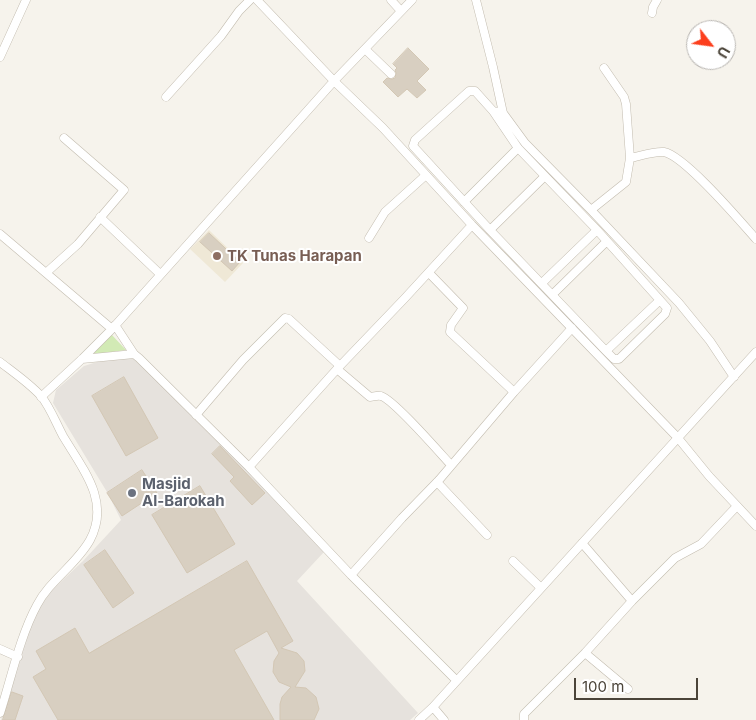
<!DOCTYPE html>
<style>
body{margin:0}
#map{position:relative;width:756px;height:720px;overflow:hidden;background:#f6f3ec;font-family:Inter,sans-serif}
canvas{display:block}
.north{position:absolute;left:686px;top:20px;width:50px;height:50px;box-sizing:border-box;background:#fff;border:1px solid #b7b4b0;border-radius:50%;rotate:120deg;font-size:14px;font-weight:700;line-height:20px;text-align:center;color:#4b4439}
.north::after{content:'';display:block;margin:auto;width:18px;height:22px;background:#fc3f1d;clip-path:polygon(50% 0,100% 100%,50% 72%,0 100%)}
.scale{position:absolute;left:574px;top:678px;width:124px;height:22px;box-sizing:border-box;border:2px solid #4b4439;border-top:0;padding-left:6px;font-size:15px;line-height:18px;white-space:nowrap;color:#4b4439;-webkit-text-stroke:4px #fff;paint-order:stroke}
</style>
<div id="map">
<canvas width="756" height="720"></canvas>
<div class="north">U</div>
<div class="scale">100 m</div>
</div>
<script>
const context = document.querySelector('canvas').getContext('2d');
context.lineJoin = 'round';
function paint(path, color) {
  context.fillStyle = color;
  context.fill(path, 'evenodd');
}
function strokePath(path, color, width, dash) {
  context.strokeStyle = color;
  context.lineWidth = width;
  context.lineCap = dash ? 'butt' : 'round';
  context.setLineDash(dash || []);
  context.stroke(path);
}
function drawText(font, color, halo, rows, align = 'center') {
  context.font = font + ' Inter,sans-serif';
  context.lineWidth = 4;
  context.setLineDash([]);
  context.textBaseline = 'middle';
  context.strokeStyle = halo;
  context.fillStyle = color;
  for (const [text, x, y, turn = 0] of rows) {
    context.save();
    context.translate(x, y);
    context.rotate((+turn || 0) * Math.PI / 180);
    context.textAlign = isNaN(turn) ? turn : align;
    if (halo) context.strokeText(text, 0, 0);
    context.fillText(text, 0, 0);
    context.restore();
  }
}
const industrial = new Path2D(`
 M133 357 249 467 324 552 297 581 418 713 410 720H1L29 631 38 610 51 591 83 561 121 520 107 492 53 403 56 390 84 366 107 359Z`);
const education = new Path2D(`
 M209 230 243 263 225 282 190 249Z`);
const green = new Path2D(`
 M111 334 126 350 91 355Z`);
const building = new Path2D(`
 M408 48 429 69 417 81 426 90 417 98 407 89 398 97 383 82 387 78 392 79 395 78 396 73 395 70 397 68 393 64Z
 M209 233 240 262 232 271 200 242Z
 M124 377 158 438 126 456 92 396Z
 M220 446 265 493 252 505 230 481 234 477 212 454Z
 M142 470 157 493 122 516 107 493Z
 M200 486 235 544 187 573 152 515Z
 M105 550 134 593 113 608 84 565Z
 M247 561 293 641 281 648 297 653 304 661 305 671 295 687 306 688 316 697 319 709 314 720H280V704L282 697 291 687 279 682 273 672 274 661 279 653 267 631 234 650 274 720H58L33 677 46 669 36 651 75 628 89 653Z
 M12 692 23 696 15 720H3Z`);
const minor = new Path2D(`
 M257 0 334 81 383 128 472 225 678 438 709 476 756 526
 M391 0 401 11
 M476 0 493 67 503 113 525 143 591 210 679 303 710 341 734 377
 M652 13 653 7 657 0
 M365 49 391 74
 M0 57 26 0
 M166 97 221 36 239 11 250 0
 M503 113 493 111 475 91H469L415 140 413 146 490 230 606 351 614 359H619L665 314 667 308 597 230 518 148
 M630 158C640 156 654 151 664 152 685 156 740 221 756 239
 M464 202 518 148 493 111
 M591 210 626 182 630 158 626 104 624 97 604 68
 M100 217 160 274
 M490 230 545 176
 M0 234 112 329
 M369 238 385 212 426 175
 M47 272 78 244 124 190 64 138
 M429 273 463 308 451 325 450 332 514 392
 M542 283 597 230
 M553 294 607 241
 M115 325 134 354
 M606 351 660 300
 M82 359 134 354 139 358 249 467 351 575 456 680
 M0 362C13 372 29 383 41 396 50 407 56 423 63 436 82 468 111 501 90 540 76 565 50 580 37 605 20 636 11 679 0 713
 M337 369 370 397C373 397 377 395 381 396 394 400 439 452 451 465
 M41 397 82 359 112 329 334 81 412 0
 M196 415 243 360 285 318 289 319 340 366
 M249 467 337 369 405 298 472 225
 M437 482 487 535
 M582 543 632 601 675 558 701 544 737 506
 M513 561 541 588
 M351 575 402 518 439 480 514 392 572 328
 M0 649 18 657
 M585 653 628 689
 M433 707 444 720
 M419 720 433 707 756 352
 M524 720V714L585 653 632 601`);
const markers = [
 [217,256,5,"#8d6e63"],
 [132,493,5,"#6b7280"]
];
const educationNames = [
 ["TK Tunas Harapan",227,256]
];
const worshipNames = [
 ["Masjid",142,484],
 ["Al-Barokah",142,501]
];
paint(industrial, '#e6e2dd');
paint(education, '#efe8d6');
paint(green, '#d2eab5');
paint(building, '#d8cfc1');
strokePath(building, '#d3c7b4', 1);
strokePath(minor, '#c2bbae', 9);
strokePath(minor, '#fff', 8);
for (const [x, y, r, color] of markers) {
  const dot = new Path2D();
  dot.arc(x, y, r, 0, 2 * Math.PI);
  context.fillStyle = color;
  context.fill(dot);
  strokePath(dot, '#fff', 2);
}
drawText('bold 15px', '#785e54', '#fff', educationNames, 'left');
drawText('bold 15px', '#5b616d', '#fff', worshipNames, 'left');
</script>
